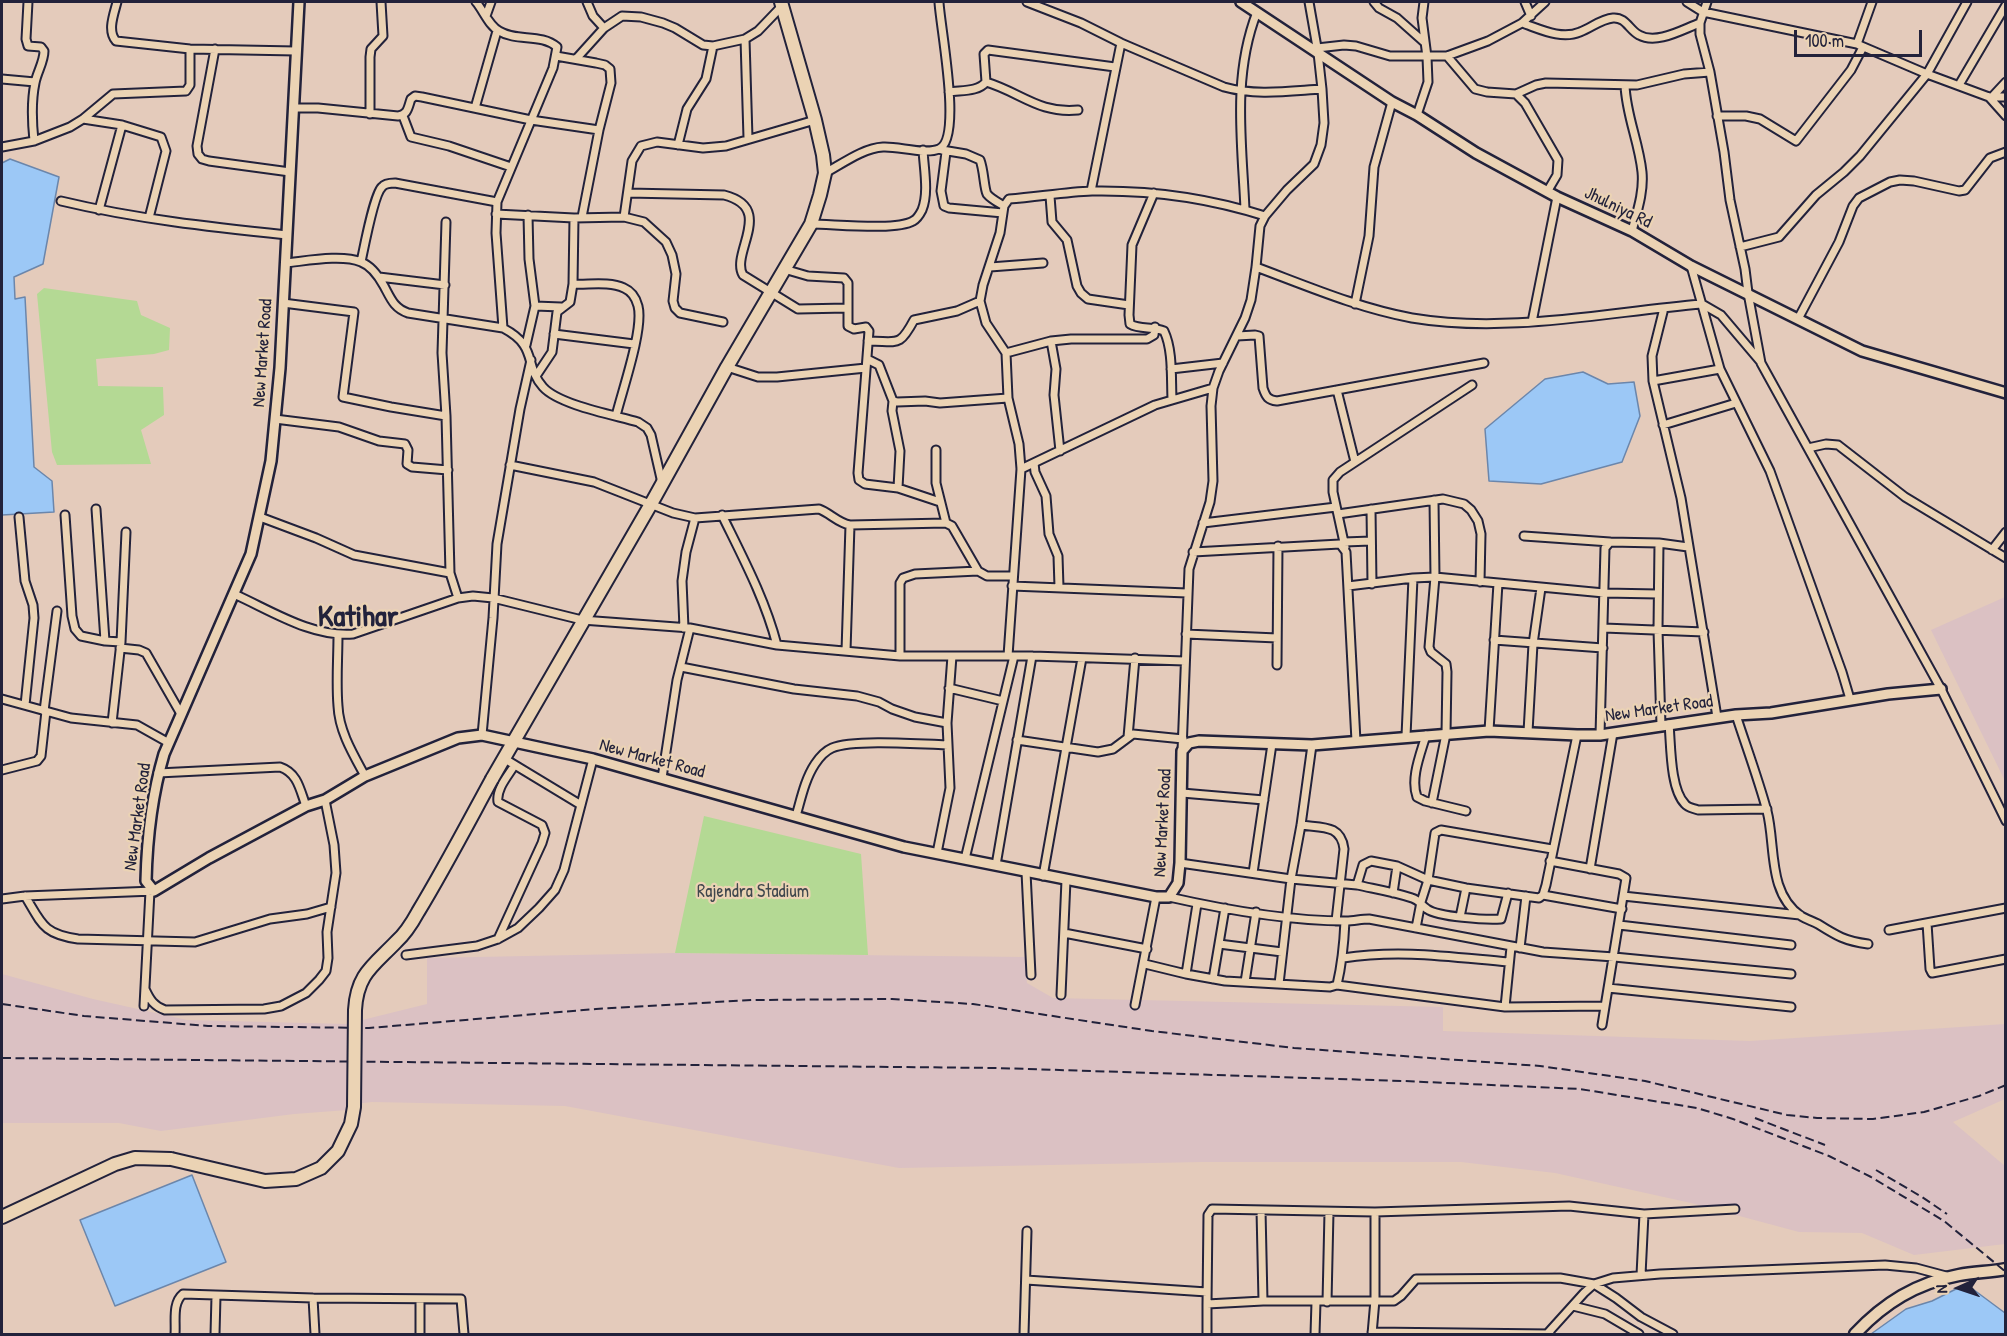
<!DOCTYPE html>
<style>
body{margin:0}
#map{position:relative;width:2007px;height:1336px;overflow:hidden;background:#e4cbbb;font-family:"Patrick Hand",sans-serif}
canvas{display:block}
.frame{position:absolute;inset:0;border:3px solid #22223b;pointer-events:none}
.north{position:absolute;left:1929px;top:1258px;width:60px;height:60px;-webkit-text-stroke:4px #ebd3b4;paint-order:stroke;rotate:267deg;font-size:16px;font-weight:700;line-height:24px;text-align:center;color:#22223b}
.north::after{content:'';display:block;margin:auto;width:21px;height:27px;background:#22223b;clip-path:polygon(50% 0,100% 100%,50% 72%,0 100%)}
.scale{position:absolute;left:1794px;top:30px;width:128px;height:27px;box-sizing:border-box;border:3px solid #22223b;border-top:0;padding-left:8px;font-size:18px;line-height:21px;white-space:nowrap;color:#22223b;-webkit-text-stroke:4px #ebd3b4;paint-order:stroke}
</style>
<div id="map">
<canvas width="2007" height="1336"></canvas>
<div class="frame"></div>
<div class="north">N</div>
<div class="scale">100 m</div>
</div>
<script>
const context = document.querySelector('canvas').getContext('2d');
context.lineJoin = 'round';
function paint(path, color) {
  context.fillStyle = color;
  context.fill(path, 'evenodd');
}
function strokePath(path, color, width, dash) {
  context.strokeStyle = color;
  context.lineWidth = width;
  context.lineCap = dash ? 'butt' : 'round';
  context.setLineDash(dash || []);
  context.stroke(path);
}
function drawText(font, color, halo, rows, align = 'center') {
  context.font = font + ' "Patrick Hand",sans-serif';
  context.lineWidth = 4.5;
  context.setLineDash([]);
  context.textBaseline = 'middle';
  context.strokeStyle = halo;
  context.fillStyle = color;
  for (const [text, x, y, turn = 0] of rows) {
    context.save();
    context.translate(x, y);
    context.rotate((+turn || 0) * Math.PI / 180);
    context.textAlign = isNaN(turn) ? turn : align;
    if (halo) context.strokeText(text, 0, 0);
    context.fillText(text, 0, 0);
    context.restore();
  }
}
const built = new Path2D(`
 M2005 597V781L1931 630Z
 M675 953 1025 957 1027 983 1053 998 1443 1007V1031L1750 1041 2005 1024V1099L1953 1122 2005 1166V1244L1914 1255 1862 1233 1799 1232 1691 1203 1555 1173 1461 1162H1202L899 1168 565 1106 372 1102 347 1105V1110L294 1114 161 1131 119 1123H2V974L93 999 187 1020 346 1024 427 1004V958Z`);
const green = new Path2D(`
 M44 288 137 301 141 315 170 328 169 350 154 354 96 359 98 386 163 387 164 415 141 430 151 464 57 465 52 452 37 294Z
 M704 816 861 854 868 955 675 953Z`);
const water = new Path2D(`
 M10 159 59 177 43 264 14 277 15 299 25 297 34 467 52 481 54 512 2 515V163Z
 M1583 372 1608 384 1634 382 1640 416 1622 462 1541 484 1489 481 1485 429 1545 379Z
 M192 1175 226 1262 115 1306 80 1220Z
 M1966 1284 2005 1313V1334H1871L1906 1309 1932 1301Z`);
const minor = new Path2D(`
 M28 2 26 39 28 46 41 47 44 51C44 62 37 72 35 83 31 102 32 122 34 141
 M117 2C114 14 107 31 116 41L190 49 296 51
 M476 2C483 10 489 26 499 31 517 42 541 33 557 47L553 68 497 202 496 233 503 328
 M587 2 593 16 604 28
 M1027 2 1081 23 1121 43 1224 87C1256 96 1289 91 1322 89
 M1374 2 1379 8 1397 18 1424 42
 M1525 2 1531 16
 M1687 2 1703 12 1857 44 1872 2
 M1707 2 1700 23V34L1710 72 1724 152 1730 200 1745 269 1748 293 1761 363 1941 689 2006 821
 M486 16 491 2
 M1522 23C1540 29 1561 40 1580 32 1591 28 1601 19 1613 18 1626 17 1629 30 1639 35 1657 45 1683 29 1700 23
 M745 39 748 138
 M1859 45 1927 74 1989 97H2006
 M1317 48 1344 45 1356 46 1390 56H1447L1488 41 1522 23 1545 2
 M215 49 197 146 198 154 202 159 209 161 290 172
 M556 56 596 63 605 65 610 69 611 83 599 130 582 217
 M1447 56 1475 89 1487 92 1516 94 1525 103 1558 160 1557 175 1547 192
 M576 59 604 28 622 16 641 17 663 23 675 28 703 45 713 46 745 39 758 31 782 6
 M2 79 35 82
 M986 82C1020 92 1039 114 1078 110
 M1625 85C1626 115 1639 142 1642 172 1644 192 1637 212 1632 231
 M1959 85 2006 5
 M949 92C961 90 978 92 986 82L984 54 988 50 1115 67
 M1516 94 1536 85 1546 83 1637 85 1684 74 1710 72
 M1989 97 2006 116
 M1992 97 2006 82
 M293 108H318L398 116C408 115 408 107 411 99L415 96 422 97 531 120 599 130
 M475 108 497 31
 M370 114V57L371 49 383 36 381 2
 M1417 115 1428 82 1427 57 1422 18 1424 2
 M403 116 411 137 449 146 511 167
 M1717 116H1746L1760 119 1796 141 1851 70 1863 47
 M83 119 122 125 161 137 166 151 149 218
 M678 145 687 109 706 79 713 46
 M2 147 34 141 70 127 83 119 113 94 186 91 190 85V49
 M942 150 966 154 980 160C984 170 984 188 987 194 991 199 999 203 1004 206
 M946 152 941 191 944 206 949 208 1003 213
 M825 173C842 164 863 148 883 147 898 146 925 155 939 149 963 139 940 26 939 2
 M1091 191 1121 43
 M628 193 724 195C776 208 730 253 743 275L798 309 847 308
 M1154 193 1132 245 1129 315 1130 324C1140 330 1153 326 1164 331 1173 350 1171 377 1172 399
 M1050 196 1052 222 1067 240 1077 286 1081 293 1088 299 1129 305
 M61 201C136 219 211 227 287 235
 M1245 209C1242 142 1232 76 1257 12
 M99 210 122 125
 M496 214 574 218 624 217 644 222 666 242 672 255 676 274 673 301 675 308 680 313 723 322
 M624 217 632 161 641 146 657 142 703 148 726 146 815 120
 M446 222 442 353 446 416 450 573 458 598
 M811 224C834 224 896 231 913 221 917 219 920 214 922 210 929 193 924 169 923 150
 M1740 247 1779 237 1816 195 1844 172 1860 156 1927 74 1967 2
 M361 262C364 248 374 194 382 187 385 183 391 183 395 183L497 202
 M285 263C306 261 342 254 361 262 372 266 379 277 384 286 391 299 394 308 408 313L503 328C539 347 523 364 543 387 559 405 614 415 638 422L647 428 651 435 662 483
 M1691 266 1720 369 1770 471 1842 672 1850 699
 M990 267 1043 263
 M1256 267C1307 286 1358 308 1412 318 1508 334 1606 312 1702 304L1721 315 1760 361
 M784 269 808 276 844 278 848 283V326L854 329 866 327 869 331 858 473 859 480 865 484 898 488 940 502
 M379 277 445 285
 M573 284C588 285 609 281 624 288 631 291 636 298 638 306 644 329 622 391 616 416
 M283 303 354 312 343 397 391 407 446 416
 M1355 304 1369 236 1374 167 1392 102
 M535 306 561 307
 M1664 308 1652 356 1653 381 1681 498 1717 717
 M1798 319 1839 242 1853 206 1859 198 1890 182 1900 180 1914 181 1959 191 1965 190 1990 158 2006 152
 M1532 322 1557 197
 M554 334 634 344
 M1237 336 1255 335 1259 336 1263 388C1266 397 1268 400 1277 401L1484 363
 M868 341C898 341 899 348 914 320L957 311 980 301
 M1051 341 1056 369 1054 395 1060 451
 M526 345 535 306 529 259 528 215
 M1006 353 1051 341 1071 339H1147L1154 335 1155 327
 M867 359 879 365 893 401 897 402 925 401 940 403 1008 398
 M727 367 758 377H777L866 368
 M1171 369 1223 363
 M536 376 552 352 557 312 570 302 573 284 574 218
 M1653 381 1720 369
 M1337 390 1355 462
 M893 401 892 411 900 451 898 488
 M275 419 339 427 379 441 405 444 408 450 407 464 412 467 448 470
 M1663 425 1736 403
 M1808 448 1826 444 1838 445 1905 497 2006 558
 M936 450V483L946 523
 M1034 463 1035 472 1046 496 1049 534 1058 556 1059 587
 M510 465 594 482 673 513 695 518 819 509C830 513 838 523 850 525L946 523 952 526 978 571 987 576H1012
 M1021 469 1155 405 1213 388
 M96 509 105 641 121 642
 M1371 509 1372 584
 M1338 514 1443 499 1464 504 1471 510 1478 521 1481 534 1480 582
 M65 515 72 616 75 629 81 636 105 641
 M722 515C743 558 765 599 777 645
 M19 517 25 581 33 605 34 618 25 705
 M260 517 316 538 354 555 450 573
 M1203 523 1336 507
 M1524 536 1610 542
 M1344 542 1371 541
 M1659 543 1658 630 1661 725
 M1345 547 1333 492V480L1340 472 1472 385
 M1992 550 2006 532
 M1193 552 1340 544 1346 552 1356 741
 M1012 586 1187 593
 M1348 586 1413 578 1435 577 1604 593 1658 594
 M234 594C272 611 311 637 353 634L458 598 473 596 493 598 582 620 690 628 777 645 900 656H1032L1185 661
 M684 628 682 581 686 552 695 518
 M1604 628 1704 632
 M1186 634 1277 638
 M338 635C338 658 336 683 338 706 339 731 353 754 365 776
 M1494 640 1603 648
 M120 648 139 650 146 653 181 714
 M846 651 850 525
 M900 656V583L903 578 915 574 978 571
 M1008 656 1021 469 1019 444 1008 398 1006 353 986 323 980 301 983 285 1000 233 1004 206 1009 199C1037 197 1065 192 1092 191 1151 190 1209 198 1265 216
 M1277 665 1278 546
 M681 667 794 689 857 696 879 702 892 709 915 717 947 723
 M949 688 1003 701
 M2 699 71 718 137 725 169 743
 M44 711 57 611
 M1736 715C1746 746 1758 778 1767 811 1776 845 1767 893 1801 916 1806 919 1812 921 1818 924 1837 936 1845 941 1868 944
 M112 723 121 642 126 532
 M1669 724C1671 745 1670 789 1685 804 1688 808 1693 808 1698 810L1767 809
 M1489 731 1498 583
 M1528 732 1533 644 1541 588
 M482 735 493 618 497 544 520 409 531 360
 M1426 735C1421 753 1410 778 1417 797L1425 801 1466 811
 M1600 735 1605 548 1610 542 1659 543 1688 547
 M1406 736 1413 578
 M1128 737 1135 658
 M1017 740 1098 752 1113 749 1133 734 1183 739
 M1182 751 1189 569 1210 502 1213 481 1211 406 1213 388 1219 371 1245 318 1251 300 1256 267 1260 226 1265 216 1287 190 1314 164 1321 145 1324 123 1322 89 1318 53 1309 2
 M505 759 581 805
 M2 770 37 761 41 756 46 711
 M158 773 280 767C298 773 300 790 306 806
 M662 778 677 680 690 628
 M1182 793 1264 800
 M1432 803 1446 734 1447 672 1446 664 1431 652 1429 647 1435 577 1434 500
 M796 816C801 799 805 779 815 764 819 758 825 751 832 748 853 739 921 744 948 745
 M1301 825C1321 828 1341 824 1344 849L1336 921
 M937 853 950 788 947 723 952 656
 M965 859 1014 656
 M1550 861 1619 874 1626 878 1602 1025
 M1180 863 1291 879 1357 885 1363 865 1371 861 1397 866 1428 880 1466 888 1539 898 1543 895 1546 885 1577 735
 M996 865 1032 656
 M1590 869 1613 733
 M1026 872 1031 975
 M1253 873 1272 744
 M1043 876 1082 658
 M1357 885C1375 889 1394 892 1412 898 1419 900 1421 905 1427 909 1438 917 1486 920 1501 919L1508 893
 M1393 893 1397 866
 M1543 895 1622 909
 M25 896C42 924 43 934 78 939L195 942 270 919 307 914 331 907
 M1623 896 1800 915
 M1169 897C1222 909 1291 921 1346 921 1354 921 1361 919 1369 919L1543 952 1614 957 1791 974
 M2 899 25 896 154 891
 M1460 917 1466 888
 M1927 923 1930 969 1932 973 2006 959
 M1619 925 1791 945
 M1416 928 1421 902 1428 880 1435 833 1441 830 1552 849
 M1889 930 2006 908
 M1064 933 1147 949
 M498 939 542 843 545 833 542 825 498 802C496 789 508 776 514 766
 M1219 944 1282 952
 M1520 948 1526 896
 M406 955 477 946 498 939 518 928 539 908 555 890 564 870 593 759
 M1343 958C1400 949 1451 957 1508 962
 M1145 964 1186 974 1225 981 1330 987 1337 985C1342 964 1344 943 1345 921
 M1186 974 1197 904
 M1213 979 1225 908
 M1245 982 1256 912
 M1279 984 1291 879 1301 825 1312 745
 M1337 985 1505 1007 1605 1006
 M1608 988 1791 1007
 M145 989C150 1000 154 1006 165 1010L264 1009 281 1006 306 993 319 980 326 971 328 958 327 932 336 873 334 845 325 800
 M1061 995 1066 880
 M1135 1005 1156 897
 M144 1006 150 891
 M1505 1007 1511 947
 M1261 1210 1263 1301
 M1641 1275 1644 1214
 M1026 1280 1207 1292
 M313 1298 315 1334
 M1327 1302 1329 1212
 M1573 1306 1605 1314 1639 1334
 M1372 1332 1550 1334
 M175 1334C176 1321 172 1303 183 1294L313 1298 461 1299 464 1334
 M215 1334 216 1296
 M420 1334V1300
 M1024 1334 1027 1231
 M1207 1334V1304
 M1315 1334 1316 1302
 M1372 1334 1375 1300V1212
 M1547 1334 1584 1293 1594 1284 1613 1278 1660 1274 1885 1265 1916 1268 1946 1276
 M1673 1334 1641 1317 1616 1298 1594 1284 1560 1278 1416 1279 1401 1296 1394 1301H1263L1207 1304 1208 1215 1212 1209 1375 1212 1569 1206 1644 1214 1735 1209`);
const tertiary = new Path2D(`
 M299 2 280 368 271 461 251 554 164 754C152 795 147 838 146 881L154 891 209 858 306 806 325 800 365 776 458 738 482 735 593 759 904 847 1156 897H1169L1178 883 1180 863 1182 751 1189 743 1199 741 1312 745 1489 731 1577 735H1600L1736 715 1771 713 1888 694 1941 689
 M1241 2 1392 102 1417 115 1476 153 1557 197 1632 231 1691 266 1862 351 2006 393`);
const secondary = new Path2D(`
 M1855 1334C1884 1303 1916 1283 1959 1275 1974 1272 1990 1272 2006 1269`);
const trunk = new Path2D(`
 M492 779 651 504 727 367 811 224 820 195 825 173 823 155 815 120 781 2
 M2 1217 115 1164 135 1158 171 1159`);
const rail = new Path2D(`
 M2 1004 84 1016 208 1026 369 1028 596 1009 752 1000 892 999 973 1004 1152 1031 1294 1048 1540 1066 1645 1081 1787 1115 1817 1118 1873 1119 1924 1112 1979 1096 2006 1085
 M2 1058 997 1068 1403 1081 1580 1089 1697 1108 1733 1119 1829 1156 1871 1177 1944 1221 2006 1272
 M1755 1118 1825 1145
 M1876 1170 1922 1197 1947 1214`);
const trunkBridge = new Path2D(`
 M171 1159 265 1181 296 1179 321 1168 338 1151 351 1124 354 1107 355 1010C357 974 373 966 396 942 405 934 412 923 418 912 444 869 468 823 492 779`);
const streetNames = [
 ["Jhulniya Rd",1618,208,26],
 ["New Market Road",263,353,-86],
 ["New Market Road",1659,709,-8],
 ["New Market Road",652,759,15],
 ["New Market Road",138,817,-82],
 ["New Market Road",1163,823,-87]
];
const parkNames = [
 ["Rajendra Stadium",753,892]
];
const townNames = [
 ["Katihar",358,618]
];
paint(built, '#dbc1c3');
paint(green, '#b4d994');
paint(water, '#9cc8f6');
strokePath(water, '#6b86ab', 1.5);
strokePath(minor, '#22223b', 11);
strokePath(tertiary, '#22223b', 14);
strokePath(secondary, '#22223b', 15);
strokePath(trunk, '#22223b', 16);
strokePath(minor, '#ebd3b4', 7);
strokePath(tertiary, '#ebd3b4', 9);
strokePath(secondary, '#ebd3b4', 10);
strokePath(trunk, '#ebd3b4', 12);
strokePath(rail, '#22223b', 2, [9, 4.5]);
strokePath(trunkBridge, '#22223b', 16, []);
strokePath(trunkBridge, '#ebd3b4', 12);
drawText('18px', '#22223b', '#ebd3b4', streetNames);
drawText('18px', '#3f474d', '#ebd3b4', parkNames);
drawText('bold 30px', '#22223b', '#ebd3b4', townNames);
</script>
